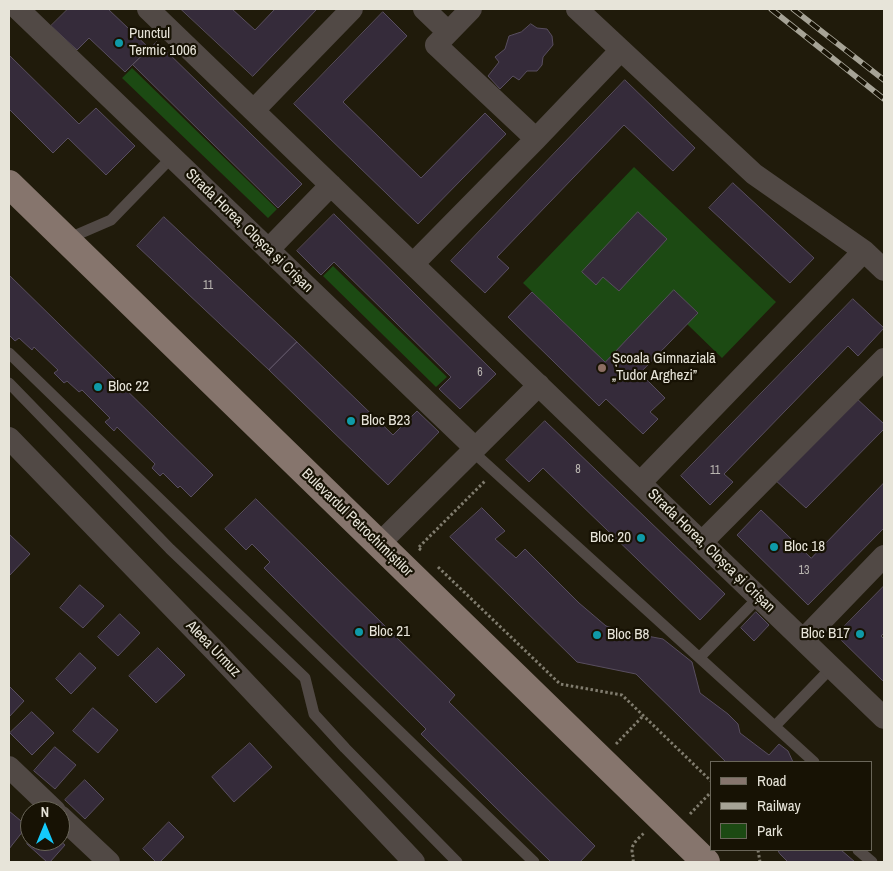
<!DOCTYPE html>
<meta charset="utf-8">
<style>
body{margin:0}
#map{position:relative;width:893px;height:871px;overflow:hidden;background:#201b0b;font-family:"Archivo Narrow",sans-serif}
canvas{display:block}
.frame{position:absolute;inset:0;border:10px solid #e7e4d9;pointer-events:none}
.legend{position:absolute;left:710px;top:761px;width:162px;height:90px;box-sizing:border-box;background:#171204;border:1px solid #6a6659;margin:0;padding:6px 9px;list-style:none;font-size:15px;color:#e7e4d9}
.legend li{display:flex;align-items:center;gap:10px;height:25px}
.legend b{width:25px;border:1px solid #6a6659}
.north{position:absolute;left:20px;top:801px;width:50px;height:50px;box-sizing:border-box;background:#171204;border:1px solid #6a6659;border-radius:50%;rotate:0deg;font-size:14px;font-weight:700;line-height:20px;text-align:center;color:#e7e4d9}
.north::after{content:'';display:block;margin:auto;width:18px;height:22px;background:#14cafb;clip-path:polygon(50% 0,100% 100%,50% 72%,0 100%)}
</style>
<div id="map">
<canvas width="893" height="871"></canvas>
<div class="frame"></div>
<ul class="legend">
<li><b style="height:6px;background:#86756d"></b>Road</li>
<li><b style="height:6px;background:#a6a396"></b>Railway</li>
<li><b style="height:14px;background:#1c4a13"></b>Park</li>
</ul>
<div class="north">N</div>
</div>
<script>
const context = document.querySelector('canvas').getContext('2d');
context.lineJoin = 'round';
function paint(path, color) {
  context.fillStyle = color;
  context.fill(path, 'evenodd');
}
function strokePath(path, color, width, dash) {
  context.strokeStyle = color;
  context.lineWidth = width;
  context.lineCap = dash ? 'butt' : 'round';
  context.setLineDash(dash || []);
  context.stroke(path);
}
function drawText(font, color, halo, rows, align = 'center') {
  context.font = font + ' "Archivo Narrow",sans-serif';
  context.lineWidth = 4.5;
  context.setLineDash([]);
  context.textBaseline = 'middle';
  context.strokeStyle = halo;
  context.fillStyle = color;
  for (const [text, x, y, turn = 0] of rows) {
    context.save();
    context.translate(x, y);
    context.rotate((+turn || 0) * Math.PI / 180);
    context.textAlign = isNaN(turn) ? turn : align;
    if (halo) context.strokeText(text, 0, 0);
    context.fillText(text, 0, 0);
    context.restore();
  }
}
const green = new Path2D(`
 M132 68 277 209 268 218 122 78Z
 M634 167 776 302 722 358 687 324 605 362 523 283Z
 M333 266 447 377 436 387 323 276Z`);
const building = new Path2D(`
 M68 9H108L149 48 125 72 89 38 77 50 51 26Z
 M181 9H232L255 30 275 9H317L253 76Z
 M383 12 407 36 343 102 421 178 485 113 506 134 418 224 294 104Z
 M531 24 537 28 547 29 552 36 553 45 543 57 542 65 537 71H527L519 80 513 76 500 89 488 76 499 62 495 57 505 49 509 36 521 32Z
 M157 42 302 184 278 208 133 65Z
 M9 55 79 124 96 108 135 146 106 175 68 138 53 153 9 109Z
 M625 80 695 148 673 171 624 125 497 257 509 268 485 293 451 261Z
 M733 183 814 258 790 283 709 208Z
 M638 212 667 239 619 291 603 277 596 285 582 272Z
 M334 214 496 374 460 409 439 389 451 377 334 262 321 275 297 251Z
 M164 217 297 342 269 370 137 246Z
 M9 275 213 475 191 497 180 486 178 488 163 473 160 476 152 468 155 464 117 427 114 431 105 422 110 418 82 390 79 392 67 381 64 383 54 373 58 370 34 347 32 350 19 338 15 341 9 335V326L10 325 9 324Z
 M674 290 698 313 640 373 665 398 650 412 658 419 643 434 606 399 599 406 508 317 532 292 605 362Z
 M853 299 884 328 858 356 848 346 724 474 733 482 710 505 681 476Z
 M297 342 393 435 417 411 439 432 388 485 269 370Z
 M855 397 884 424V429L806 508 774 479Z
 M545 421 725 594 700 620 543 468 529 482 506 460Z
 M884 483V528L808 605 737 535 761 510 811 558Z
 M256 499 455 695 449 702 595 846 580 862H551L421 734 426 729 264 568 270 562 252 544 246 550 225 529Z
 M482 508 505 531 495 539 516 558 525 549 579 603 606 626 626 632 663 639 692 662 700 693 728 714 738 724 740 733 769 755 779 744 788 751 793 762H726L636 674 577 662 450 537Z
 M10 535 30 554 9 576V536Z
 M80 585 104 606 83 628 60 608Z
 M884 586V633L881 636 884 639V682L836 635Z
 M756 612 769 625 754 641 741 628Z
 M120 614 140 633 118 656 98 637Z
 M158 648 185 675 156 703 129 676Z
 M80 653 96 668 71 694 56 679Z
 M9 686 24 701 9 717Z
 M93 708 118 730 98 753 73 731Z
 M32 712 54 733 32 755 10 733Z
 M250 743 272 767 234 802 212 777Z
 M55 747 76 765 55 789 34 771Z
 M85 780 104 799 85 819 65 800Z
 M9 811 27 826 9 849Z
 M169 822 184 837 160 862H156L143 849Z
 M30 840 60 841 65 845 50 862H47L27 844Z
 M778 850H841L855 862H788L780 854Z`);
const path = new Path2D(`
 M421 550 418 548 485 481
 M438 567 560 684 622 695 712 782
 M616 744 643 716
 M690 814 712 791
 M758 850 760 862
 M633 862C634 857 632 855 632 850 632 843 640 837 644 833`);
const service = new Path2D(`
 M67 239 111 220 172 157
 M9 353 534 862
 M9 383 170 549 305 678 314 714 345 748 457 862
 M472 451 814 762
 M700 657 759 597
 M775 726 832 667
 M858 850 872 862`);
const minor = new Path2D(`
 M18 9 475 448
 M148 9 884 718
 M424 9 448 32
 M471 9 436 45 536 139
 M577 9 754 174 864 251 884 270
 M254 110 352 9
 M269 249 331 185
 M413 264 536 139 621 50
 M9 438 215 651 414 862
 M640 483 864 251
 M702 542 884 359
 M379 544 539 385
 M803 640 884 556
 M9 767 55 811
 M60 816 109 862`);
const primary = new Path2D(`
 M9 184 706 862`);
const rail = new Path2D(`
 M771 9 884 99
 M793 9 884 80`);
const markers = [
 [119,43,5,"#0f9aa8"],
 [602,368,5,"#8d6e63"],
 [98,387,5,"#0f9aa8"],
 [351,421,5,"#0f9aa8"],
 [641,538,5,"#0f9aa8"],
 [774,547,5,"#0f9aa8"],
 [359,632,5,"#0f9aa8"],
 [860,634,5,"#0f9aa8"],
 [597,635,5,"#0f9aa8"]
];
const numberNames = [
 ["11",208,286],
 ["6",480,373],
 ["8",578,470],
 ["11",715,471],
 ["13",804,571]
];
const poiNames = [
 ["Punctul",129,34],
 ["Termic 1006",129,51],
 ["Școala Gimnazială",612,359],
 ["„Tudor Arghezi”",612,376],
 ["Bloc 22",108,387],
 ["Bloc B23",361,421],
 ["Bloc 20",631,538,"right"],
 ["Bloc 18",784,547],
 ["Bloc 21",369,632],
 ["Bloc B17",850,634,"right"],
 ["Bloc B8",607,635]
];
const streetNames = [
 ["Strada Horea, Cloșca și Crișan",249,231,44],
 ["Bulevardul Petrochimiștilor",357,523,44],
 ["Strada Horea, Cloșca și Crișan",711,551,44],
 ["Aleea Urmuz",213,649,46]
];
paint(green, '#1c4a13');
paint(building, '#352b3a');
strokePath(building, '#584e5f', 1);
strokePath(path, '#807c6e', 3, [2.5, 2.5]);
strokePath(service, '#514945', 11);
strokePath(minor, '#514945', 22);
strokePath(primary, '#86756d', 28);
strokePath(rail, '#a6a396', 5.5);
strokePath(rail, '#171204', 4, [11]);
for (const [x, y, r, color] of markers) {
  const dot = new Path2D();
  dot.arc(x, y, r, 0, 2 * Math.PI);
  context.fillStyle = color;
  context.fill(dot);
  strokePath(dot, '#171204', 2);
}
drawText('12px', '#bab6b1', null, numberNames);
drawText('15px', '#e7e4d9', '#171204', poiNames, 'left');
drawText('15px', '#e7e4d9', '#171204', streetNames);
</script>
